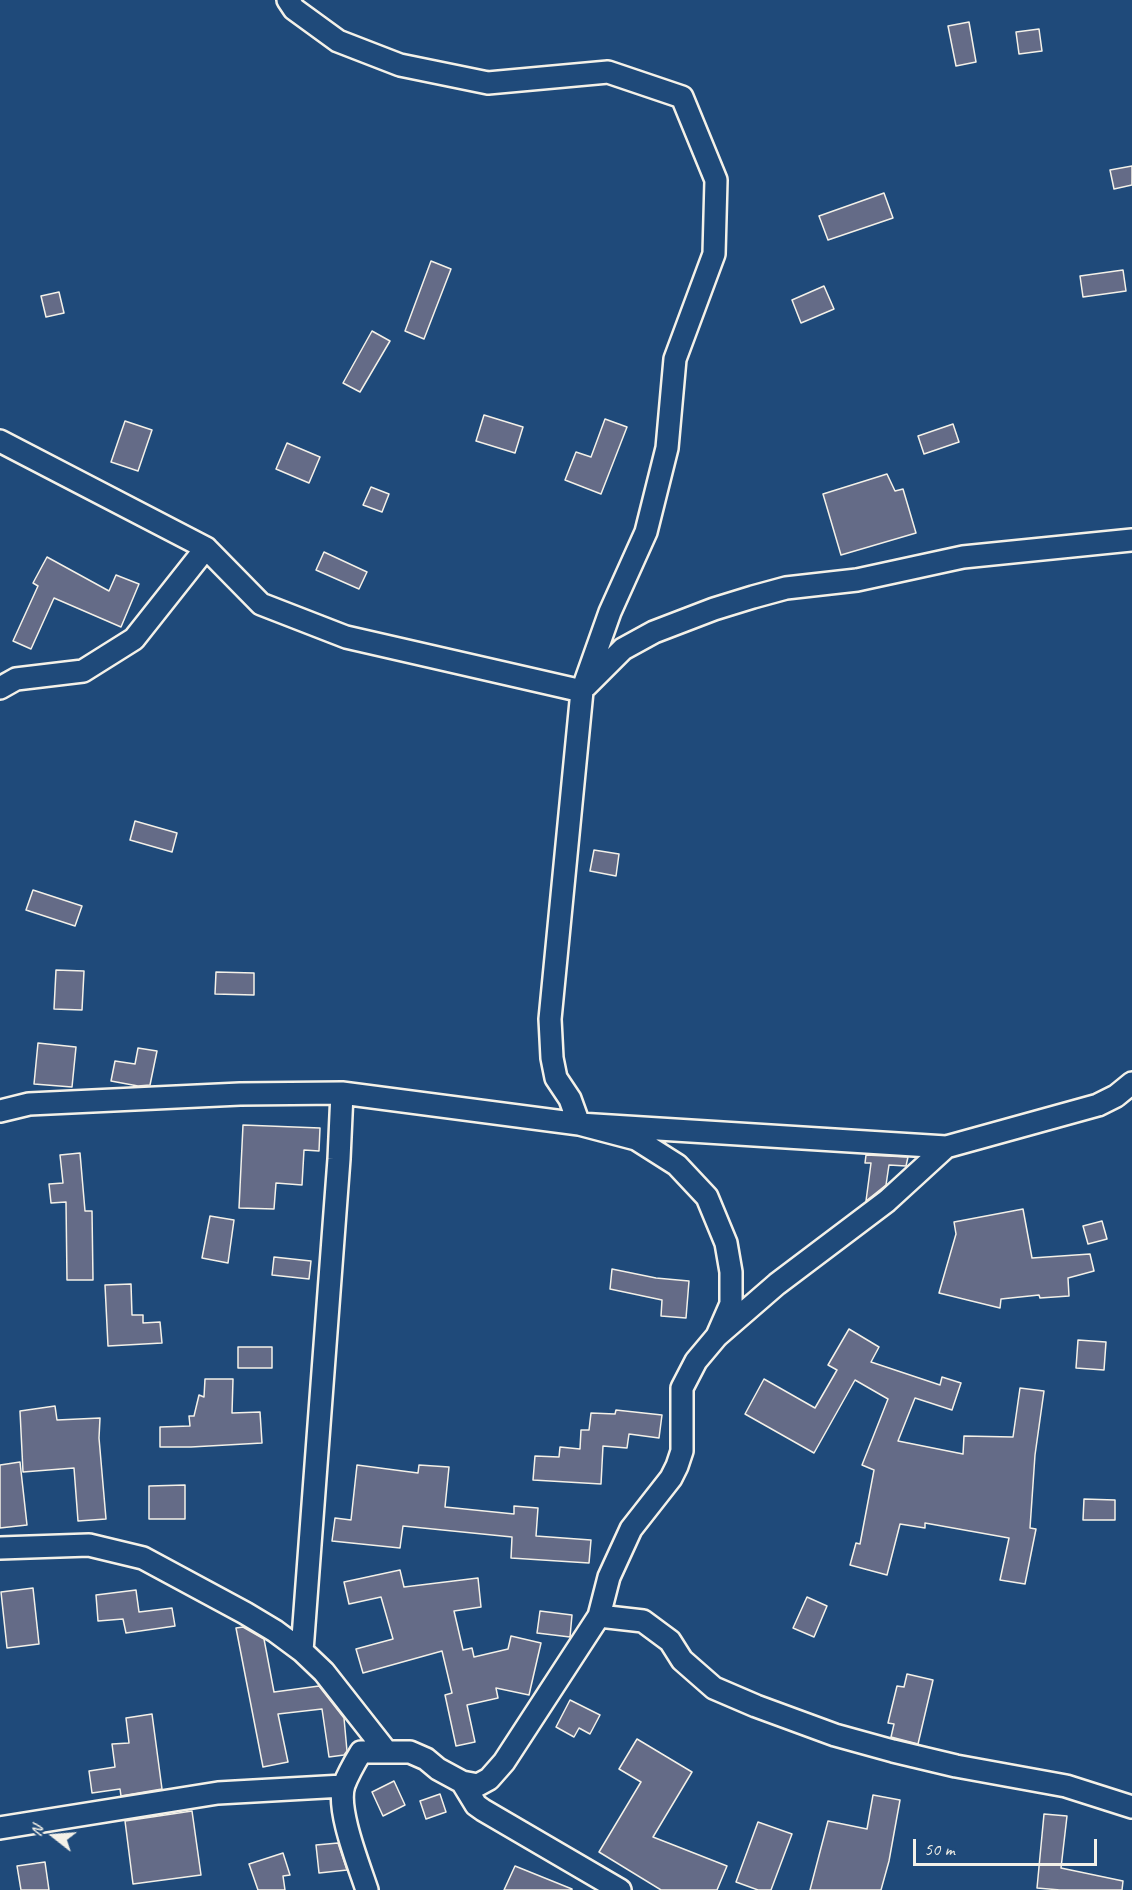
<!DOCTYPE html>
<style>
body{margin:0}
#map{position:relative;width:1132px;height:1890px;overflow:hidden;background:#1f4a7a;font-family:Caveat,sans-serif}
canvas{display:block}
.north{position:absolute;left:24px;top:1806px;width:60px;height:60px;-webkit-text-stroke:4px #1f4a7a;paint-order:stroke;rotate:287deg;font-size:16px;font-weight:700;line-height:24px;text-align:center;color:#f4f1e8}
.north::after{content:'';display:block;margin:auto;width:21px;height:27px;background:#f4f1e8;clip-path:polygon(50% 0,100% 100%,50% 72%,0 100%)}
.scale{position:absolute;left:913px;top:1839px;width:184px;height:27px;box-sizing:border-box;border:3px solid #f4f1e8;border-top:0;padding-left:8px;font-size:18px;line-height:21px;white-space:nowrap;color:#f4f1e8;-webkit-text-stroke:4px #1f4a7a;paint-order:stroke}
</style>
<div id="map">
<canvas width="1132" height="1890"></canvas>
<div class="north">N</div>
<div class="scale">50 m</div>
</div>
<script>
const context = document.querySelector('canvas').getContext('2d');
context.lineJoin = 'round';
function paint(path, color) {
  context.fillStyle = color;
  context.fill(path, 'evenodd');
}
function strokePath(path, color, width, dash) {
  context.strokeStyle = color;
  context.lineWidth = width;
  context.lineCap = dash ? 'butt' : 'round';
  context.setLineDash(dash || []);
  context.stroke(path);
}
const building = new Path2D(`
 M969 22 976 62 956 66 948 26Z
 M1039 29 1042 51 1019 54 1016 32Z
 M1132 166V185L1114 189 1110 170Z
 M884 193 893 218 828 240 819 216Z
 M431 261 451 269 424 339 405 331Z
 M1123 270 1126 291 1083 297 1080 276Z
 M824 286 834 309 801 323 792 300Z
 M59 292 64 313 46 317 41 296Z
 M372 331 390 341 360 392 343 383Z
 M484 415 523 427 515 453 476 441Z
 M605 419 627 427 601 494 565 480 576 452 591 457Z
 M125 421 152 430 138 471 111 462Z
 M953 424 959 442 924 454 918 436Z
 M287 443 320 457 309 483 276 469Z
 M887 474 895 491 903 489 916 533 841 555 823 494Z
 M371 487 389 494 382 512 363 505Z
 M324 552 367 572 359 589 316 570Z
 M47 557 109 591 116 575 139 584 121 627 54 598 31 649 13 641 38 586 33 583Z
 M135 821 177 833 172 852 130 840Z
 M594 850 619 854 616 876 590 871Z
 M33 890 82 906 75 926 26 910Z
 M56 970 84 971 82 1010 54 1009Z
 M216 972 254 973V995L215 994Z
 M38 1043 76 1047 72 1087 34 1084Z
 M138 1048 157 1051 150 1085 138 1086 111 1081 115 1061 135 1064Z
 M243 1125 320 1128 319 1151 304 1150 302 1185 276 1183 274 1209 239 1208Z
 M80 1153 85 1211H92L93 1280H67L66 1202 51 1203 49 1184 63 1183 60 1155Z
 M866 1155 908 1157 906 1166 889 1165 886 1185 866 1201 871 1163H865Z
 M1023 1209 1032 1258 1090 1254 1094 1271 1068 1278 1069 1296 1040 1298 1039 1295 1001 1299 1000 1308 939 1293 956 1234 954 1222Z
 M210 1216 234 1220 228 1263 202 1258Z
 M1102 1221 1107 1239 1088 1244 1083 1226Z
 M274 1257 311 1261 309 1279 272 1275Z
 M612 1269 656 1278 689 1281 686 1318 661 1316 662 1300 610 1289Z
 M131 1284 132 1315H143V1323L160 1322 162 1343 108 1346 105 1285Z
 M849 1329 879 1347 871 1362 940 1385 942 1377 961 1383 952 1410 915 1398 898 1441 963 1454 964 1436 1013 1437 1020 1388 1044 1391 1035 1455 1030 1528 1036 1529 1025 1584 1000 1580 1009 1538 925 1523V1528L900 1524 887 1575 850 1565 856 1543 860 1544 874 1470 862 1465 888 1399 855 1380 814 1453 745 1414 764 1379 815 1408 837 1370 828 1365Z
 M1078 1340 1106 1342 1104 1370 1076 1368Z
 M238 1347H272V1368H238Z
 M205 1379H233L232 1413 260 1412 262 1443 191 1447H160V1427L190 1426 189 1416H194L199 1395 204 1397Z
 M55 1406 57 1420 100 1418 99 1438 106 1519 78 1521 74 1468 23 1472 20 1411Z
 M616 1410 662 1415 659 1438 629 1434 627 1448 603 1446 601 1484 533 1480 535 1456 559 1457 560 1447 580 1449 581 1430H589L591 1413 615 1414Z
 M20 1462 27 1525 0 1528V1465Z
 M357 1465 418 1473 419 1465 449 1467 445 1507 514 1514V1506L538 1508 536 1536 591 1540 589 1563 511 1558 512 1537 403 1526 400 1548 332 1541 335 1518 351 1520Z
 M185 1485V1519H149V1486Z
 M1084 1499 1115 1500V1520H1083Z
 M400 1570 404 1587 478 1578 481 1607 454 1611 463 1650 472 1648 474 1657 508 1649 511 1636 541 1643 529 1695 496 1688 498 1698 467 1705 475 1742 456 1746 445 1695 452 1693 442 1651 363 1673 356 1649 393 1639 381 1597 349 1604 344 1582Z
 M33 1588 39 1644 7 1648 1 1592Z
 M136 1590 139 1612 172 1608 175 1626 126 1633 123 1619 98 1621 96 1595Z
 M807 1597 827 1606 814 1637 793 1628Z
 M540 1611 572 1615 570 1637 537 1633Z
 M243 1627 264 1639 274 1692 319 1686 344 1718 347 1751 344 1755 329 1757 322 1709 278 1714 288 1762 263 1767 236 1628Z
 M907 1674 933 1680 918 1744 891 1737 894 1724 888 1723 897 1686 904 1687Z
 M570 1700 600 1715 590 1734 579 1728 574 1737 556 1727Z
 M152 1714 162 1789 121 1796 120 1789 92 1793 89 1771 115 1767 112 1744 129 1743 126 1718Z
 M637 1739 692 1772 653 1837 727 1866 717 1890H661L599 1852 641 1782 619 1769Z
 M394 1781 405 1805 383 1816 372 1792Z
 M440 1794 446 1812 426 1819 420 1801Z
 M873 1795 900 1800 889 1861 881 1890H810L828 1821 867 1829Z
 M192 1811 201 1875 133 1884 125 1821Z
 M1044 1814 1067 1816 1061 1868 1123 1881 1122 1890H1060L1037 1888Z
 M758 1822 792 1834 771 1890H758L736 1882Z
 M338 1843 347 1870 319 1873 316 1845Z
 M283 1853 290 1875 283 1876 285 1890H258L249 1864Z
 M45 1862 49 1890H21L17 1866Z
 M515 1866 572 1889V1890H504Z`);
const street = new Path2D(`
 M288 0 294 9 338 41 400 65 488 83 608 72 682 97 716 180 714 254 675 359 667 448 646 532 610 612 582 691 550 1019 552 1058 556 1078 570 1099 579 1124 636 1139 677 1165 707 1197 726 1243 731 1272V1304L717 1336
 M0 441 206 548 261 604 346 637 582 691
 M586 686 623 649 654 632 714 609 753 597 786 588 857 580 963 557 1132 540
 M0 688 16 679 83 671 134 639 206 548
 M0 1111 29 1104 240 1094 342 1093 579 1124 946 1147 1098 1105 1116 1096 1132 1083
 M0 1548 89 1545 143 1558 245 1613 275 1631 302 1651 324 1672 386 1751
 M599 1616 643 1621 670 1641 682 1660 714 1688 756 1706 835 1735 893 1751 956 1766 1066 1786 1132 1807
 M302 1651 339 1159 342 1093
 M462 1782 476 1805 483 1810 620 1890
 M0 1828 218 1793 343 1786
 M367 1890C359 1865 336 1809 344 1785 348 1774 355 1762 361 1752H410L426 1759 438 1769 462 1782 478 1785 489 1779 504 1762 599 1616 609 1577 631 1529 671 1478 677 1466 682 1451V1388L696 1361 717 1336 777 1284 887 1201 946 1147`);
paint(building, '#646b87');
strokePath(building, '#f4f1e8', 1.5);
strokePath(street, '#f4f1e8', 26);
strokePath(street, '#1f4a7a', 21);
</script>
